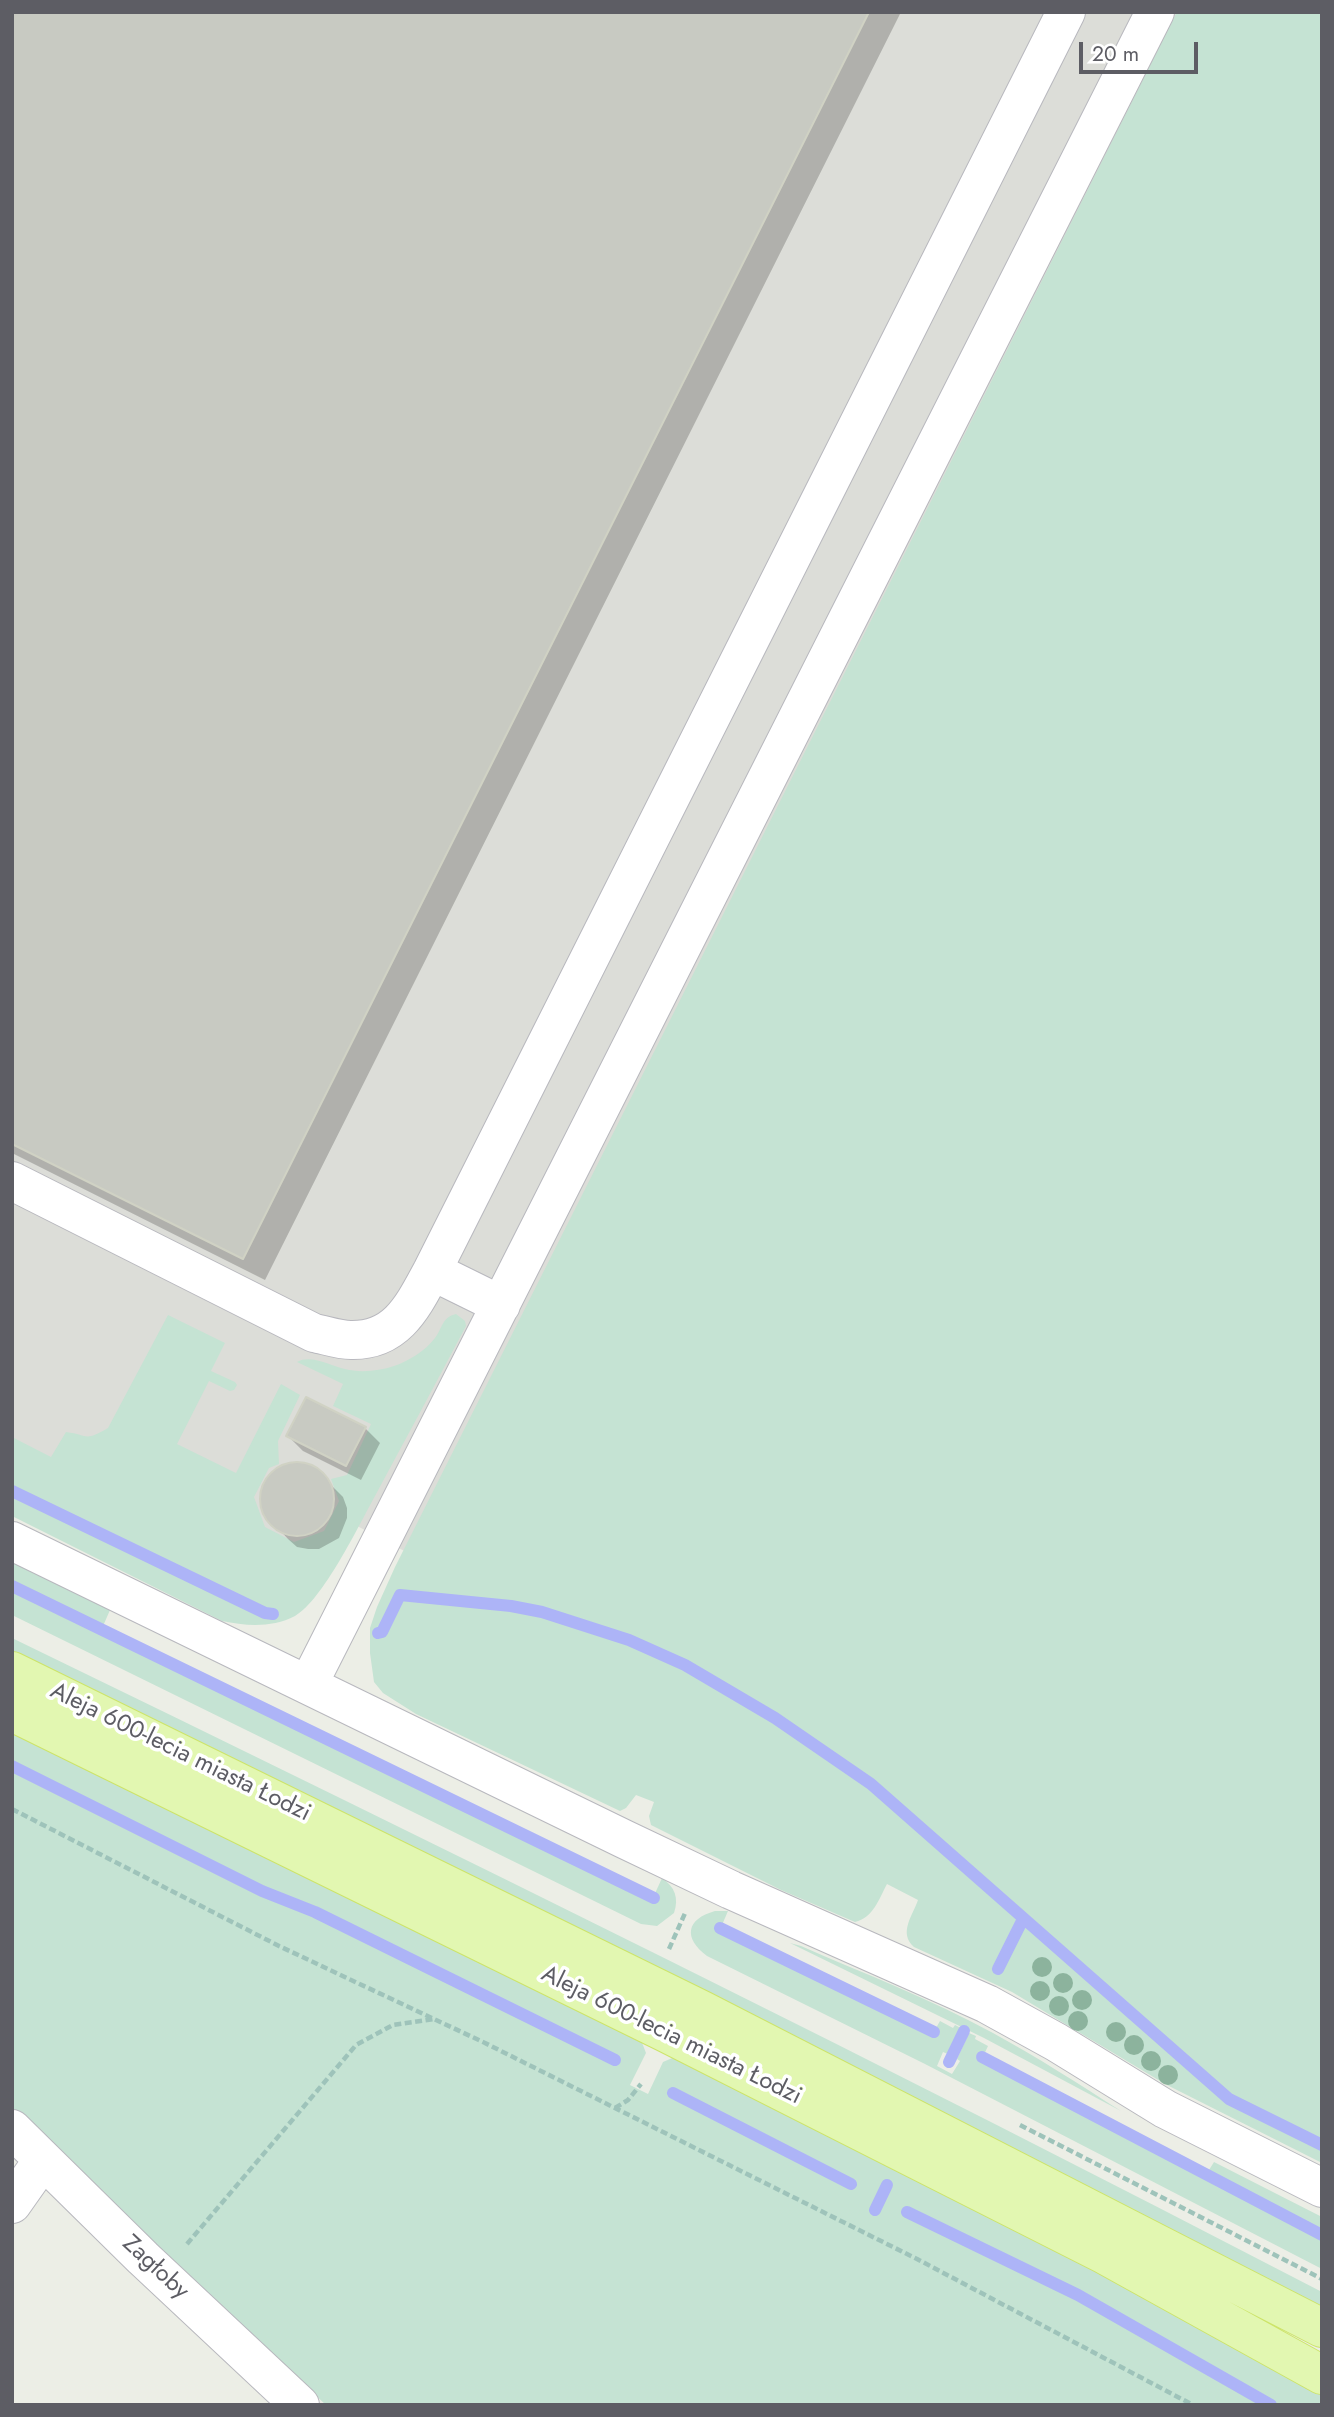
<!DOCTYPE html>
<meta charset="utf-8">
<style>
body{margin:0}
#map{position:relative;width:1334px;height:2417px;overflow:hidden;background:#eceee6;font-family:Jost,sans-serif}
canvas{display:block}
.frame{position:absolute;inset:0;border:14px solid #5d5d64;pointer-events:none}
.scale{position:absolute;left:1079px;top:42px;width:119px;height:32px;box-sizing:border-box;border:4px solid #5d5d64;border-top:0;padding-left:9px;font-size:21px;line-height:24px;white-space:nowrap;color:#5d5d64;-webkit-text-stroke:5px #fff;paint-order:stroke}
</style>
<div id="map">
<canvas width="1334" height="2417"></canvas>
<div class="frame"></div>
<div class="scale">20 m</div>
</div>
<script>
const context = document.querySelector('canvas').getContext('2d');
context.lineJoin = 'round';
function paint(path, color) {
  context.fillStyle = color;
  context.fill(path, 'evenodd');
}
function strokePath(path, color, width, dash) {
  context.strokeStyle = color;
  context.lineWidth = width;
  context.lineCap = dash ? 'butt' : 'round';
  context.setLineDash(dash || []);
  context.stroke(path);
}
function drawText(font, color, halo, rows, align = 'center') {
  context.font = font + ' Jost,sans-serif';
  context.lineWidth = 7;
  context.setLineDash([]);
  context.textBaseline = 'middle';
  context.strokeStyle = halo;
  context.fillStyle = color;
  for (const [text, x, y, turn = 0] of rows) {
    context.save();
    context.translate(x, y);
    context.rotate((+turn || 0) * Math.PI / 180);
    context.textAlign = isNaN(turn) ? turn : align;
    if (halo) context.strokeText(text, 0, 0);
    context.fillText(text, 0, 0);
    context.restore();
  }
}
const industrial = new Path2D(`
 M12 12H1206L427 1563 344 1519 329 1548 12 1505Z`);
const green = new Path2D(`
 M1177 12H1322V2163L1165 2084 1012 1992 914 1947C898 1933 913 1915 918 1900L887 1884C879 1899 873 1918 855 1922L781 1890 651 1825 649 1816 654 1802 636 1795 626 1808 620 1811 416 1714 383 1693 374 1682 370 1653V1628L377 1607 395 1567Z
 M168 1315 225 1343 211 1371 235 1382 237 1385 234 1390 230 1391 209 1381 177 1444 236 1473 281 1384 300 1395 278 1441 279 1464 269 1468 254 1497 265 1527 294 1542 324 1531 339 1501 331 1479 347 1475 371 1424 333 1406 343 1384 297 1362C311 1354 331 1366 345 1369 360 1373 379 1371 394 1366 409 1361 425 1351 435 1338 442 1329 442 1317 456 1314L465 1321 466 1326C436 1383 405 1440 375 1496 359 1525 323 1600 295 1616 272 1628 246 1626 222 1621L12 1516V1437L51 1457 66 1432C89 1435 84 1442 108 1428Z
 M12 1560 110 1610 100 1633 652 1900 662 1878C675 1887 679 1898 674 1913L657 1926 641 1924 12 1615Z
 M12 1638C451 1851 889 2067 1322 2292V2307L741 2009 12 1652Z
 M12 1731 641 2040 646 2053 630 2085 648 2094 663 2062 677 2056 1052 2245 1322 2394V2405H326L12 2111Z
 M715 1911H728L719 1932 932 2035 940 2021 953 2028 955 2025 961 2028 948 2054 943 2052 937 2066 952 2074 960 2061 957 2059 969 2033 976 2036 975 2039 988 2046 981 2061 1204 2178 1214 2162 1322 2217V2269L925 2064 707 1956C683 1938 686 1919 715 1911Z
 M790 1943 801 1946C865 1974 931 1999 993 2033 1037 2057 1079 2084 1121 2111L984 2038Z`);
const shadow = new Path2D(`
 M12 12H901L265 1280 12 1153Z
 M365 1428 380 1443 361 1480 303 1451 288 1436Z
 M299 1464 311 1467 327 1481 343 1497 347 1508V1518L339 1538 319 1549H308L297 1547 288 1539 265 1514 262 1502 263 1490 268 1480 276 1470 287 1465Z`);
const stream = new Path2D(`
 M12 1491 265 1613 273 1614
 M12 1586 654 1898
 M378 1633 382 1632 400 1595 511 1606 542 1612 629 1640 685 1665 775 1718 871 1784 1229 2099 1322 2145
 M12 1766 262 1891 315 1912 615 2060
 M720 1928 934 2032
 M998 1969 1023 1919
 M982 2057 1322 2235
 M949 2062 964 2031
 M673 2093 851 2184
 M875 2210 887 2185
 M907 2212 1078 2295 1271 2405`);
const building = new Path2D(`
 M12 12H869L243 1259 12 1144Z
 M306 1397 366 1427 346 1466 286 1436Z
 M260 1499a37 37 0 1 1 74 0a37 37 0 1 1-74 0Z`);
const path = new Path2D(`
 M12 1809 279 1946 485 2043 917 2259 1193 2405
 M669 1949 686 1911
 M615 2108 628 2100 641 2084
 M1020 2125 1322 2279
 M187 2244 356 2045 393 2025 434 2019`);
const minor = new Path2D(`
 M12 1181 314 1333C325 1335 339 1340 351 1340 397 1341 413 1306 432 1271L1066 12
 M432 1271 501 1305
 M12 1541 624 1839 731 1890 987 2004 1056 2042 1165 2109 1322 2188
 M308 1685 1155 12
 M12 2129 143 2258 300 2405
 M12 2204 43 2160`);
const major = new Path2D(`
 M12 1671 702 2010 1322 2328
 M12 1712 666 2033 1105 2255 1322 2375`);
const trees = [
 [1042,1967],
 [1063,1983],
 [1040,1991],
 [1082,2000],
 [1059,2006],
 [1078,2021],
 [1116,2032],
 [1134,2045],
 [1151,2061],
 [1168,2075]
];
const streetNames = [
 ["Aleja 600-lecia miasta Łodzi",180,1753,26],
 ["Aleja 600-lecia miasta Łodzi",671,2036,26],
 ["Zagłoby",155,2268,43]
];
paint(industrial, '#dcddd8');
paint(green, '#c5e3d3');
paint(shadow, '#0003');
strokePath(stream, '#adb4f7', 12);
paint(building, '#c8cac2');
strokePath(building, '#d0d2c4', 2);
strokePath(minor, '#b8b8be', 40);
strokePath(major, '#cde469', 40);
strokePath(path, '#9ec3ba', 4.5, [7, 3.5]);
strokePath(minor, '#fff', 38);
strokePath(major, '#e2f7b1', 38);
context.fillStyle = '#8cb39d';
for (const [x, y] of trees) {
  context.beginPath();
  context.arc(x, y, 10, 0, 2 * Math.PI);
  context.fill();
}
drawText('24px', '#5d5d64', '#fff', streetNames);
</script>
